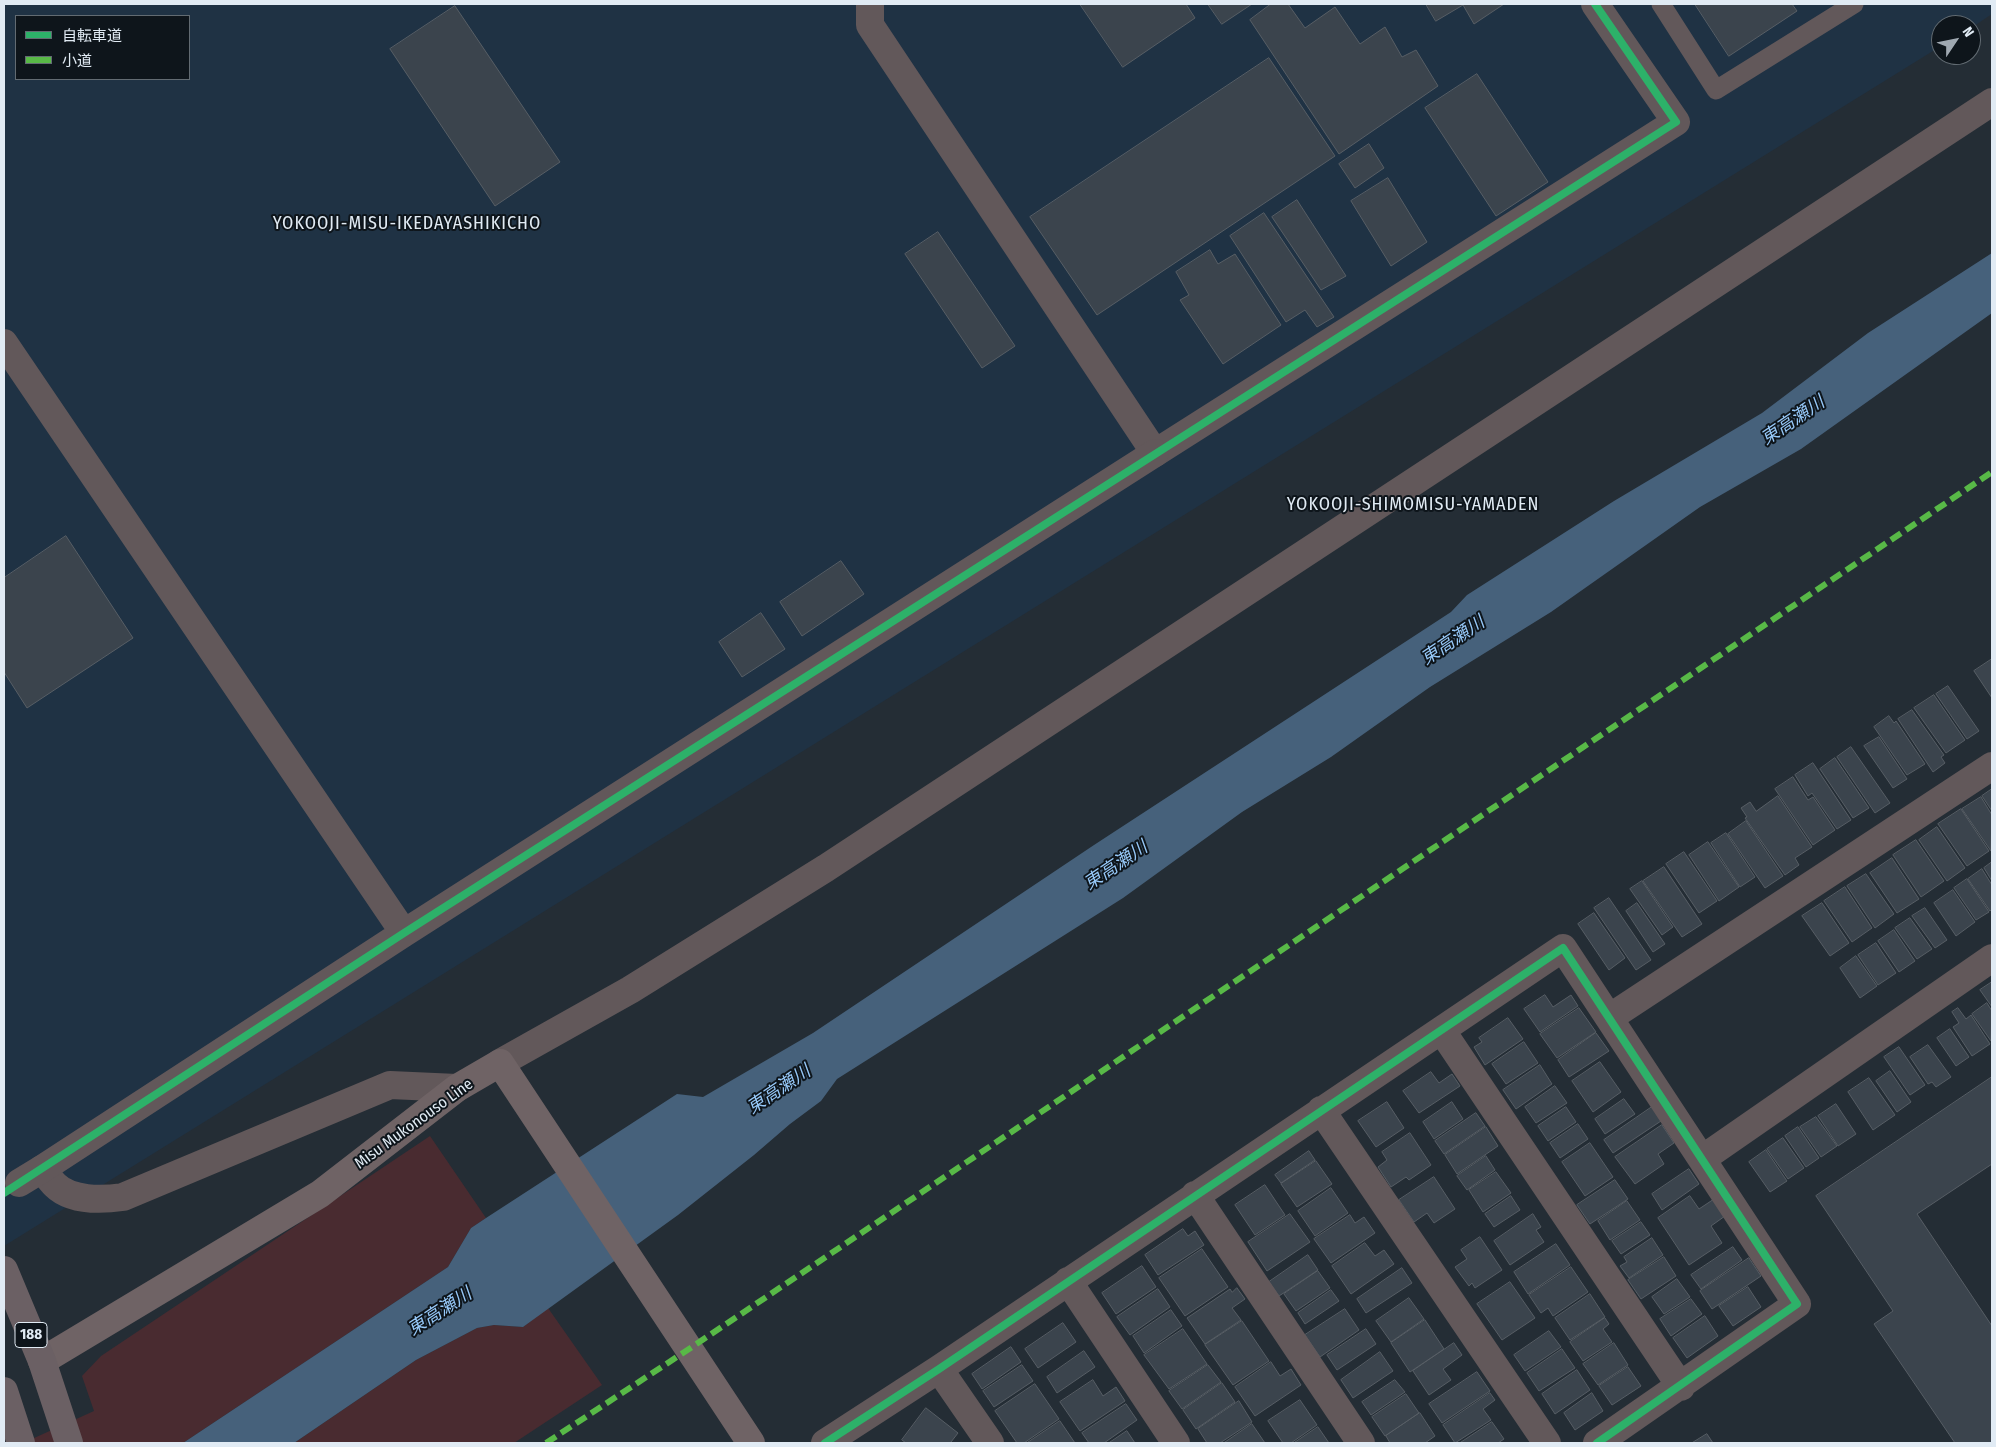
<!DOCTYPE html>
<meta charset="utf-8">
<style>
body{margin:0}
#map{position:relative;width:1996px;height:1447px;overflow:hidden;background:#242d35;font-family:"Fira Sans Condensed","Noto Sans JP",sans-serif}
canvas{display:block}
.frame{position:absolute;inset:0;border:5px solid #e1ebf4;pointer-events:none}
.legend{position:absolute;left:15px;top:15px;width:175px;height:65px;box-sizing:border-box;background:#0e151b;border:1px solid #626b72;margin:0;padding:6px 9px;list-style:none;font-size:15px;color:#e1ebf4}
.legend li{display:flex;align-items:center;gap:10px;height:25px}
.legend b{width:25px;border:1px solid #626b72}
.north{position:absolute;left:1931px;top:15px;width:50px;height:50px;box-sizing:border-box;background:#0e151b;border:1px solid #626b72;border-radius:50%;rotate:56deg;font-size:14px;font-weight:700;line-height:20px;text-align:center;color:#e1ebf4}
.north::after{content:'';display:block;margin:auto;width:18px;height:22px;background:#9fa8b1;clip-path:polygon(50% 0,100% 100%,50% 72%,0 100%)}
</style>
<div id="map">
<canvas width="1996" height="1447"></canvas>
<div class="frame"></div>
<ul class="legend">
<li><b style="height:6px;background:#2db169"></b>自転車道</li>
<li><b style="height:6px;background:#58b947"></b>小道</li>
</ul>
<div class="north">N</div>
</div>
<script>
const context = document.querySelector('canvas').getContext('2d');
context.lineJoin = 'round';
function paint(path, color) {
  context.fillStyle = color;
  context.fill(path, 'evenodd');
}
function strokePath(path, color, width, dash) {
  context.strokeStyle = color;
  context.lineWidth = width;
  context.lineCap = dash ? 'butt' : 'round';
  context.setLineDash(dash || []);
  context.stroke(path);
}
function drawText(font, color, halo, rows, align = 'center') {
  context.font = font + ' "Fira Sans Condensed","Noto Sans JP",sans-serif';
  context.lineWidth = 4;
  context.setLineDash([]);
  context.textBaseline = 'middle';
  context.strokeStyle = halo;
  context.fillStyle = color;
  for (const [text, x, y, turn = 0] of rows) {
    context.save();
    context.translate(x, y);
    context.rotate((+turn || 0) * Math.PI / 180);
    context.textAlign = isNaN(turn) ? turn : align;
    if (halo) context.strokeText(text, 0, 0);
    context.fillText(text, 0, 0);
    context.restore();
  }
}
const built = new Path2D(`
 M4 4H1992V14L1971 28V25H1941V46L4 1246ZM16 16H189V79H16Z`);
const green = new Path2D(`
 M430 1136 486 1218 471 1228 448 1267 183 1443H23L94 1411 82 1376 101 1356Z
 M548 1308 602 1385 514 1443H294L416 1360 477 1328 494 1325 523 1327Z`);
const water = new Path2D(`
 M1992 253V313L1801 449 1700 507 1551 612 1430 687 1331 757 1242 812 1123 898 837 1079 821 1101 790 1124 754 1155 678 1215 523 1327 494 1325 477 1328 416 1360 294 1443H183L448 1267 471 1228 486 1218 677 1094 703 1097 813 1033 1094 845 1451 612 1467 595 1614 501 1762 413 1868 333Z`);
const building = new Path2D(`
 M1080 4H1186L1195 18 1123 67Z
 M1208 4H1252L1222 24Z
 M1271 4H1288L1305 28 1335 7 1360 44 1385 27 1402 57 1416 50 1438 86 1339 154 1250 20Z
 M1426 4H1504L1474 24 1463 5 1436 21Z
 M1695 4H1792L1797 11 1729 56Z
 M455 6 560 162 495 206 390 49Z
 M1269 58 1335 156 1097 315 1030 217Z
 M1477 74 1548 182 1496 216 1425 108Z
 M1369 144 1384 168 1355 188 1339 164Z
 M1388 178 1427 242 1391 266 1351 201Z
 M1297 200 1346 276 1321 290 1272 217Z
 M1264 213 1334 317 1317 327 1305 310 1286 322 1230 236Z
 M938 232 1015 346 982 368 905 254Z
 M1210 250 1218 264 1235 254 1281 325 1223 364 1180 300 1189 295 1176 272Z
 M66 536 133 638 27 708 4 672V578Z
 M841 561 864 594 802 636 780 602Z
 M761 613 785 649 742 677 719 642Z
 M1992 659V698L1974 671Z
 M1948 686 1979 731 1967 739 1936 694Z
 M1934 695 1965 740 1946 753 1914 708Z
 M1912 710 1944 755 1941 757 1945 763 1933 772 1898 719Z
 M1889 716 1894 723 1896 721 1925 764 1907 775 1874 727Z
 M1879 737 1907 779 1893 788 1864 746Z
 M1851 747 1890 803 1875 813 1837 757Z
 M1835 758 1869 808 1853 818 1820 769Z
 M1813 763 1851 820 1837 829 1812 793 1808 796 1795 775Z
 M1793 777 1808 800 1813 797 1835 830 1813 845 1775 789Z
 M1992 789V811L1982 796Z
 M1778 796 1812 847 1795 858 1799 865 1785 875 1745 818 1747 817 1741 808 1750 802 1756 811Z
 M1981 797 1992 815 1991 851 1962 809Z
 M1961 809 1989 851 1967 866 1938 824Z
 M1746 821 1783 876 1765 888 1728 834Z
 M1937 827 1965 868 1947 881 1919 840Z
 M1726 833 1755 877 1740 887 1711 843Z
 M1916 840 1944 881 1921 897 1893 855Z
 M1708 842 1739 887 1719 901 1689 855Z
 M1684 852 1717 901 1699 913 1666 864Z
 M1892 858 1919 899 1897 913 1870 873Z
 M1992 862V881L1984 868Z
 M1664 867 1702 924 1682 937 1643 881Z
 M1982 869 1992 885V909L1990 911 1968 879Z
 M1866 874 1894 914 1875 928 1847 886Z
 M1967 879 1989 912 1976 920 1954 888Z
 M1642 881 1673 927 1662 935 1630 889Z
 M1845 887 1872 928 1852 942 1824 901Z
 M1953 890 1975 922 1956 936 1934 903Z
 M1609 898 1651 960 1636 970 1594 908Z
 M1637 903 1665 944 1653 952 1626 911Z
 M1822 903 1849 943 1830 956 1802 916Z
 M1925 908 1947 940 1935 948 1912 916Z
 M1594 913 1625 958 1609 970 1578 924Z
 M1910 918 1932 949 1917 959 1895 928Z
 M1894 930 1915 961 1899 972 1878 941Z
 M1876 943 1896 973 1878 985 1858 955Z
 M1856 956 1877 986 1860 998 1840 968Z
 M1992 982V1007L1980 990Z
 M1545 995 1553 1007 1571 995 1578 1006 1540 1032 1524 1009Z
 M1987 1003 1992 1011 1991 1041 1972 1014Z
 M1579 1008 1596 1032 1557 1058 1540 1034Z
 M1958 1008 1966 1019 1971 1015 1990 1044 1972 1056 1953 1027 1959 1023 1952 1012Z
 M1508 1018 1523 1039 1485 1065 1474 1047 1482 1042 1479 1038Z
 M1950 1029 1969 1057 1956 1066 1937 1038Z
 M1596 1033 1609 1051 1569 1077 1558 1060Z
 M1524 1042 1538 1063 1506 1084 1492 1064Z
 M1928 1045 1951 1077 1936 1087 1932 1082 1928 1084 1910 1057Z
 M1899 1047 1925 1085 1910 1095 1884 1057Z
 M1600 1062 1621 1092 1593 1112 1572 1081Z
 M1540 1065 1552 1084 1516 1109 1503 1090Z
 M1890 1071 1911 1102 1897 1112 1876 1081Z
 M1431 1072 1439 1083 1452 1074 1460 1086 1419 1113 1403 1091Z
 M1992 1077V1164L1917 1214 1992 1326V1443H1955L1874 1324 1893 1311 1816 1196Z
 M1869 1078 1895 1115 1873 1130 1848 1092Z
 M1555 1086 1567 1103 1536 1123 1525 1107Z
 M1624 1099 1635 1114 1605 1134 1595 1119Z
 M1387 1102 1404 1128 1376 1147 1358 1121Z
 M1452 1102 1463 1119 1434 1139 1423 1122Z
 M1836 1104 1856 1134 1838 1146 1818 1116Z
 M1566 1107 1576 1122 1548 1141 1538 1126Z
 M1652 1107 1661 1121 1613 1153 1604 1140Z
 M1476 1113 1485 1126 1444 1154 1435 1141Z
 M1816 1117 1837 1146 1821 1157 1800 1127Z
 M1578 1124 1588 1139 1560 1158 1550 1143Z
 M1662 1125 1674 1143 1658 1154 1664 1164 1635 1184 1615 1157Z
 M1486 1127 1498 1146 1457 1174 1445 1155Z
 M1798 1127 1819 1158 1806 1167 1785 1136Z
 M1410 1133 1431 1165 1409 1180 1406 1177 1391 1187 1378 1167 1387 1160 1382 1152Z
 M1783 1138 1804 1168 1788 1179 1767 1149Z
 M1590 1143 1613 1177 1585 1196 1562 1162Z
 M1766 1150 1787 1181 1770 1192 1749 1162Z
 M1309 1151 1315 1160 1281 1183 1275 1175Z
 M1486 1156 1495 1170 1467 1190 1457 1176Z
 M1316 1161 1332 1184 1297 1207 1281 1184Z
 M1689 1169 1699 1184 1662 1210 1652 1194Z
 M1496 1172 1511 1193 1483 1212 1469 1190Z
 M1434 1177 1455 1209 1434 1223 1427 1213 1414 1222 1399 1200Z
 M1615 1180 1628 1199 1590 1224 1577 1205Z
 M1265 1185 1285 1215 1255 1235 1235 1205Z
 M1331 1188 1348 1213 1315 1236 1298 1211Z
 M1511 1196 1520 1210 1494 1227 1485 1214Z
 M1690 1196 1699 1209 1714 1199 1725 1216 1711 1226 1722 1243 1689 1265 1658 1218Z
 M1627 1201 1640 1220 1610 1240 1598 1221Z
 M1290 1214 1310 1242 1267 1271 1248 1242Z
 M1533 1214 1541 1227 1536 1230 1544 1242 1510 1265 1494 1241Z
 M1350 1215 1355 1223 1364 1217 1375 1233 1331 1263 1314 1239Z
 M1641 1222 1650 1235 1621 1254 1612 1241Z
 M1183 1229 1188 1236 1195 1231 1204 1245 1158 1275 1145 1255Z
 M1480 1237 1502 1270 1475 1288 1472 1283 1469 1286 1455 1267 1467 1259 1461 1250Z
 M1652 1238 1663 1255 1629 1278 1620 1266 1627 1262 1624 1257Z
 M1365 1243 1375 1256 1384 1250 1394 1264 1351 1294 1332 1266Z
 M1556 1244 1570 1265 1528 1294 1514 1272Z
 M1733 1247 1742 1260 1701 1289 1691 1275Z
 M1202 1249 1228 1287 1185 1316 1159 1278Z
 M1308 1255 1318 1270 1279 1296 1269 1282Z
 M1664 1257 1676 1276 1641 1299 1628 1280Z
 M1749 1258 1761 1276 1712 1309 1700 1291Z
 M1142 1266 1156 1287 1116 1314 1102 1293Z
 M1571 1267 1588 1292 1553 1316 1548 1308 1541 1313 1529 1295Z
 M1402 1268 1412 1283 1366 1313 1357 1299Z
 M1318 1271 1330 1288 1296 1311 1284 1294Z
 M1677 1279 1690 1297 1664 1314 1652 1297Z
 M1510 1282 1535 1318 1502 1340 1477 1304Z
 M1748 1287 1761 1307 1733 1326 1719 1306Z
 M1237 1288 1245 1299 1232 1308 1241 1320 1205 1344 1187 1318 1230 1289 1232 1292Z
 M1158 1289 1170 1307 1130 1335 1117 1317Z
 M1331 1290 1339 1301 1305 1324 1298 1313Z
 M1590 1294 1605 1317 1570 1340 1555 1318Z
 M1409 1298 1424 1319 1391 1342 1376 1321Z
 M1691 1299 1702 1314 1671 1336 1660 1319Z
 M1345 1309 1359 1330 1320 1357 1305 1335Z
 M1171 1310 1182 1326 1144 1353 1133 1336Z
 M1705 1316 1718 1336 1687 1358 1673 1338Z
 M1605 1318 1609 1324 1603 1329 1612 1342 1583 1361 1570 1342Z
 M1425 1320 1444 1349 1410 1372 1391 1343Z
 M1242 1321 1269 1361 1233 1385 1205 1345Z
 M1063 1323 1076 1342 1038 1368 1025 1349Z
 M1183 1329 1207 1364 1169 1389 1144 1355Z
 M1366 1329 1376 1344 1337 1370 1327 1355Z
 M1549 1331 1561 1347 1525 1371 1514 1355Z
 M1454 1343 1462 1355 1443 1369 1451 1380 1429 1395 1413 1371Z
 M1614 1343 1628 1365 1598 1385 1583 1364Z
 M1011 1347 1021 1362 982 1389 972 1374Z
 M1562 1349 1575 1368 1539 1391 1527 1373Z
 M1084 1351 1095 1367 1057 1393 1047 1377Z
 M1380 1352 1393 1371 1353 1398 1341 1380Z
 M1271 1362 1280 1376 1291 1369 1301 1385 1255 1416 1235 1387Z
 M1022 1365 1033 1381 994 1407 983 1391Z
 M1208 1365 1221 1382 1182 1409 1169 1391Z
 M1628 1367 1641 1386 1612 1405 1599 1386Z
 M1577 1370 1590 1390 1555 1414 1542 1394Z
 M1477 1372 1490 1391 1442 1423 1429 1404Z
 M1093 1380 1103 1396 1116 1387 1125 1401 1080 1431 1060 1402Z
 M1395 1380 1405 1392 1371 1415 1362 1402Z
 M1222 1383 1235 1402 1196 1429 1183 1410Z
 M1035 1384 1059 1419 1024 1443H1017L995 1411Z
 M1490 1393 1495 1400 1483 1409 1491 1420 1455 1443 1443 1425Z
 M1592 1393 1603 1411 1575 1430 1564 1413Z
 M1406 1394 1419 1413 1385 1436 1372 1417Z
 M1300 1400 1317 1425 1291 1443H1283L1268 1421Z
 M1239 1401 1252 1422 1220 1443H1207L1198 1429Z
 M1126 1404 1137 1420 1104 1443H1089L1082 1433Z
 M926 1408 958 1433 951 1442 952 1443H906L902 1440Z
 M1420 1413 1435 1436 1425 1443H1390L1386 1436Z
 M1060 1421 1075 1443H1027Z
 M1492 1422 1504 1439 1498 1443H1460Z
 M1252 1424 1265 1443H1224Z
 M1318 1427 1329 1443H1294Z
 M1127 1431 1135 1443H1109Z
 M1707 1434 1713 1443H1692Z`);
const service = new Path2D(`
 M1661 4 1716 90 1854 4`);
const minor = new Path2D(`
 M870 4V25L1155 453 1676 122 1595 4
 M1609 1018 1992 766
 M1442 1031 1681 1387
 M500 1063 630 990 826 868 1992 102
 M1321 1110 1547 1443
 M1702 1159 1992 958
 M42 1169C46 1174 50 1180 55 1185 71 1201 102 1200 123 1197L390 1085 457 1088
 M1195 1195 1361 1443
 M1068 1281 1176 1443
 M939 1369 990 1443
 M825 1443 939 1369 1563 948 1797 1304 1597 1443`);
const tertiary = new Path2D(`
 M4 343 404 933
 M19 1183 42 1169 404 933 1155 453`);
const secondary = new Path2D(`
 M42 1361 320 1194 457 1088 500 1063 751 1443`);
const primary = new Path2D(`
 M4 1270 42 1361 69 1443
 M4 1391 21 1443`);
const quiet = new Path2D(`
 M546 1443 689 1349 1992 472`);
const cycleway = new Path2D(`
 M4 1193 404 933 1676 122 1595 4
 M825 1443 939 1369 1563 948 1797 1304 1597 1443`);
const shields = [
 [31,1335,32]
];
const shieldNames = [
 ["188",31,1335]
];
const streetNames = [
 ["Misu Mukonouso Line",414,1124,-36]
];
const neighbourhoodNames = [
 ["YOKOOJI-MISU-IKEDAYASHIKICHO",407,224],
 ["YOKOOJI-SHIMOMISU-YAMADEN",1413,505]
];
const waterNames = [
 ["東高瀬川",1793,421,-34],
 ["東高瀬川",1453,641,-34],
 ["東高瀬川",1116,866,-34],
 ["東高瀬川",779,1090,-34],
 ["東高瀬川",440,1312,-33]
];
paint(built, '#1f3244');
paint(green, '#492b30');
paint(water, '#46617b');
paint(building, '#3b444d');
strokePath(building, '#575e65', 1);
strokePath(service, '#62585a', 19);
strokePath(minor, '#62585a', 28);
strokePath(tertiary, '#62585a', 28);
strokePath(secondary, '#6f6365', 28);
strokePath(primary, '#6b6064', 28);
strokePath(quiet, '#58b947', 6, [12, 6]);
strokePath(cycleway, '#2db169', 8);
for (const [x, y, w] of shields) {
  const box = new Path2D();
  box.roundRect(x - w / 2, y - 12.5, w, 25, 4);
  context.fillStyle = '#0e151b';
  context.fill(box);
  strokePath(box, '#e1ebf4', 1);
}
drawText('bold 15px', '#e1ebf4', null, shieldNames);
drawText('16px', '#e1ebf4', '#0e151b', streetNames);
context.letterSpacing = '1px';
drawText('18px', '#e1ebf4', '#0e151b', neighbourhoodNames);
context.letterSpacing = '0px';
drawText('italic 18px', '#97c9f9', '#0e151b', waterNames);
</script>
